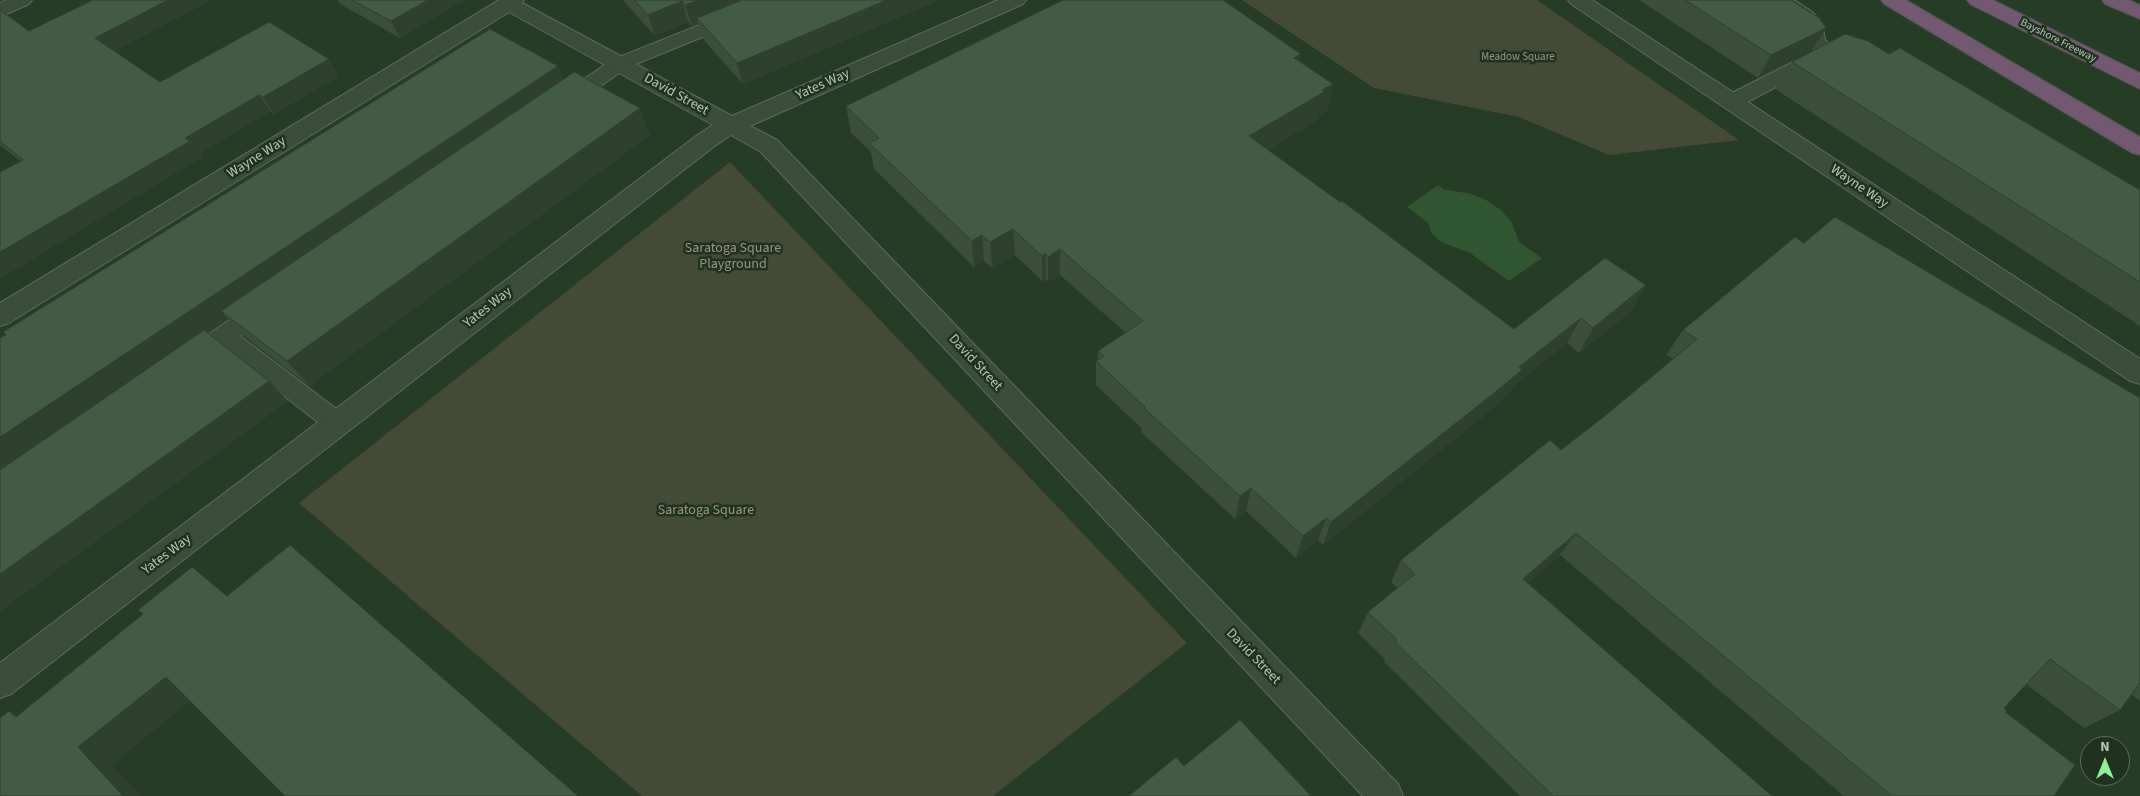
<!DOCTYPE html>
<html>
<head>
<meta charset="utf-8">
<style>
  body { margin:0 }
  #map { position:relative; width:2140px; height:796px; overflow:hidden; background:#273c27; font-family:"Source Sans 3",sans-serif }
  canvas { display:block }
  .north { position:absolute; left:2080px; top:736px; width:50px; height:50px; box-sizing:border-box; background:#1f311f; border:1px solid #5b6d5c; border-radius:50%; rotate:0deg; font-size:14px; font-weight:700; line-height:20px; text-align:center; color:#b6c7b7 }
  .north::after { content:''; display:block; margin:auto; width:18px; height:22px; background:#94ee96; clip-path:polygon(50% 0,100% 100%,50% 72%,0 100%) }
</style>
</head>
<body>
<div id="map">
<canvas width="2140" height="796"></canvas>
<div class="north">N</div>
</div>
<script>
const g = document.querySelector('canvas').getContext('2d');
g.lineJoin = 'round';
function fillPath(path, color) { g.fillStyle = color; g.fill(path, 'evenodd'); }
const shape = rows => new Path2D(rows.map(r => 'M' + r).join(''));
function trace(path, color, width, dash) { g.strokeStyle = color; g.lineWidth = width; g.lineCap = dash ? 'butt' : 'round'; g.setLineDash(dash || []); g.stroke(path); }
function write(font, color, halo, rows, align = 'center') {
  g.font = font + ' "Source Sans 3",sans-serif'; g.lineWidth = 5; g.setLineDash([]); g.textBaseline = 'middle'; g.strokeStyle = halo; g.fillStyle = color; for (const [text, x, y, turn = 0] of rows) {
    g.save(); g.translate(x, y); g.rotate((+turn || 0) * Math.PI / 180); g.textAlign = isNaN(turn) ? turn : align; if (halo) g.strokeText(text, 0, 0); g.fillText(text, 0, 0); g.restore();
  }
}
const green = shape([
  [1242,0,1537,0,1739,140,1609,155,1519,117,1374,88],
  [730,162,1187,643,993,796,642,796,299,503]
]);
const water = shape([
  [1438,185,1443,189,1471,194,1488,201,1502,211,1512,223,1519,242,1542,258,1509,281,1470,253,1441,242,1432,234,1428,223,1407,207]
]);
const lane = shape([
  [762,0,787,0,784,4,626,68,573,106,566,107,559,106,556,101,559,96,612,60,762,0],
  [1772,0,1794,0,1811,11,1822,23,1825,40,1834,48,1857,57,1859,61,1857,65,1850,67,1822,57,1823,59,1821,63,1738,107,1731,108,1724,107,1721,102,1724,97,1807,55,1818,54,1807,42,1804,25,1772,0],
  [262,300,270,303,273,309,270,315,240,336,347,417,350,424,347,431,338,434,329,431,223,348,199,364,191,367,183,364,179,358,183,352,254,303,262,300]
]);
const street = shape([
  [6,0,32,0,29,4,0,17,0,3,6,0],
  [524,0,522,3,732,116,998,0,1026,0,1023,4,750,126,777,140,1398,784,1403,796,1363,796,761,152,731,135,712,148,11,694,0,698,0,663,696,136,713,125,509,12,9,323,0,326,0,303,499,0,524,0],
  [1568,0,1592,0,2140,359,2140,384,2130,381,1571,4,1568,0]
]);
const highway = shape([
  [1881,0,1906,0,2140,137,2140,155,2132,153,1884,4,1881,0],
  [1967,0,1993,0,2140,73,2140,89,1970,4,1967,0],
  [2102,0,2129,0,2140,5,2140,19,2105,4,2102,0]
]);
const wall = shape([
  [211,0,114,51,160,82,339,76,274,114,271,111,200,153,203,157,20,161,0,145,0,10,29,31],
  [338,0,464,0,400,38,340,4],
  [623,0,939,0,743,84,703,39,698,23,692,26,688,22,655,36],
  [1639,0,1795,0,1794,2,1826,28,1812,50,1758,78],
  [1889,54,2140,190,2140,326,1775,89,1792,62],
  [1300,61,1333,84,1327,111,1319,115,1319,119,1267,150,1514,329,1631,311,1579,353,1567,343,1513,386,1509,394,1482,417,1323,545,1318,540,1296,558,1246,511,1235,519,1141,432,1142,429,1096,385,1096,361,1098,360,1098,351,1126,333,1060,275,1048,282,1046,279,1042,281,1015,255,992,268,984,261,974,267,874,169,871,152,851,133,846,106],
  [563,79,650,135,309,386,244,336,228,319,207,333,269,381,288,401,0,611,0,338,6,335],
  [1804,243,2140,398,2140,701,2131,694,2120,710,2084,728,2026,684,2004,708,2054,796,1844,796,1560,555,1528,583,1772,796,1520,796,1384,662,1385,659,1358,633,1368,612,1397,588,1391,582,1401,560,1561,450,1606,415,1673,359,1666,355,1683,330]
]);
const shadedWall = shape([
  [168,0,211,0,108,54,95,38],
  [428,0,464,0,400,38,391,21],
  [699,0,757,0,697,18,698,23,692,26,685,5],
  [887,0,939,0,743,84,737,63],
  [682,1,688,22,655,36,648,15],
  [1826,28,1812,50,1758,78,1771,55],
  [1301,54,1296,81,1294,58],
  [329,59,339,76,274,114,263,97],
  [558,66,567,88,221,311,228,319,0,474,0,437],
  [1333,84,1327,111,1319,115,1319,119,1244,163,1249,136],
  [259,95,271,111,200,153,203,157,0,279,0,252,185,138],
  [640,108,650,135,309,386,287,361],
  [1013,229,1015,255,992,268,990,242],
  [982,235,984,261,974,267,972,241],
  [1060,249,1060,275,1048,282,1048,257],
  [1045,253,1046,279,1042,281,1042,256],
  [1646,285,1631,311,1579,353,1593,328],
  [1581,318,1567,343,1513,386,1509,394,1482,417,1323,545,1331,522,1519,367],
  [269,381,288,401,0,611,0,574],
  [1251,488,1246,511,1235,519,1240,496],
  [1326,518,1318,540,1296,558,1303,536],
  [1576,533,1560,555,1509,600,1523,579],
  [166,677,196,696,112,765,141,796,123,796,78,747],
  [9,711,45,729,16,717]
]);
const building = shape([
  [93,0,168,0,95,38,160,82,269,22,329,59,263,97,259,95,185,138,190,141,0,252,0,172,23,160,0,141,0,10,29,31,93,0],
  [352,0,428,0,391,21,352,0],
  [634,0,699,0,685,5,682,1,648,15,634,0],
  [742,0,887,0,737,63,697,18,742,0],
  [1063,0,1223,0,1301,54,1294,58,1333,84,1322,90,1324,92,1249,136,1340,202,1342,201,1514,329,1605,258,1646,285,1593,328,1581,318,1519,367,1522,370,1494,393,1331,522,1326,518,1303,536,1251,488,1240,496,1144,408,1145,407,1096,361,1104,356,1098,351,1143,321,1060,249,1048,257,1045,253,1042,256,1013,229,990,242,982,235,972,241,869,143,879,138,846,106,1063,0],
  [1685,0,1791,0,1819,18,1826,28,1771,55,1685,0],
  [490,29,558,66,0,437,0,338,6,335,3,332,490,29],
  [1845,34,1868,41,1889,54,1900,48,2140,190,2140,282,1792,62,1845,34],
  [574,72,640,108,287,361,221,311,574,72],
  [1835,217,2140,398,2140,683,2120,710,2050,659,2004,708,2007,711,2005,712,2075,765,2054,796,1892,796,1576,533,1523,579,1772,796,1553,796,1395,642,1397,640,1368,612,1415,574,1401,560,1550,440,1561,450,1606,415,1697,339,1683,330,1795,237,1804,243,1835,217],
  [204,330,269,381,0,574,0,470,204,330],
  [290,545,578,796,285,796,166,677,78,747,123,796,0,796,0,718,9,711,16,717,143,614,138,610,192,567,227,596,290,545],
  [1240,720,1311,796,1129,796,1176,757,1184,766,1240,720]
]);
const farStreetnames = [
  ["Bayshore Freeway",2058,41,27]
];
const farParknames = [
  ["Meadow Square",1518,58]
];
const streetNames = [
  ["Yates Way",823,85,-24],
  ["David Street",676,95,29],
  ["Wayne Way",257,158,-32],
  ["Wayne Way",1859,187,34],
  ["Yates Way",488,308,-38],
  ["David Street",975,363,47],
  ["Yates Way",167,555,-37],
  ["David Street",1253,657,46]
];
const parkNames = [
  ["Saratoga Square",733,249],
  ["Playground",733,265],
  ["Saratoga Square",706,511]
];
fillPath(green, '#444a35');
fillPath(water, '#315531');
trace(lane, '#5b6c5b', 2);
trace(street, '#5b6c5b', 2);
trace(highway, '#455745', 2);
fillPath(lane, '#3a4c3a');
fillPath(street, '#3a4c3a');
fillPath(highway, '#725871');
fillPath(wall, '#3a4e3a');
fillPath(shadedWall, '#2f402f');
fillPath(building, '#435b43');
trace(building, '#2f402f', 1);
write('11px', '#b6c7b7', '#1f311f', farStreetnames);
write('11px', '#a0947e', '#1f311f', farParknames);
write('14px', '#b6c7b7', '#1f311f', streetNames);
write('14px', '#a0947e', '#1f311f', parkNames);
</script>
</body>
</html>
